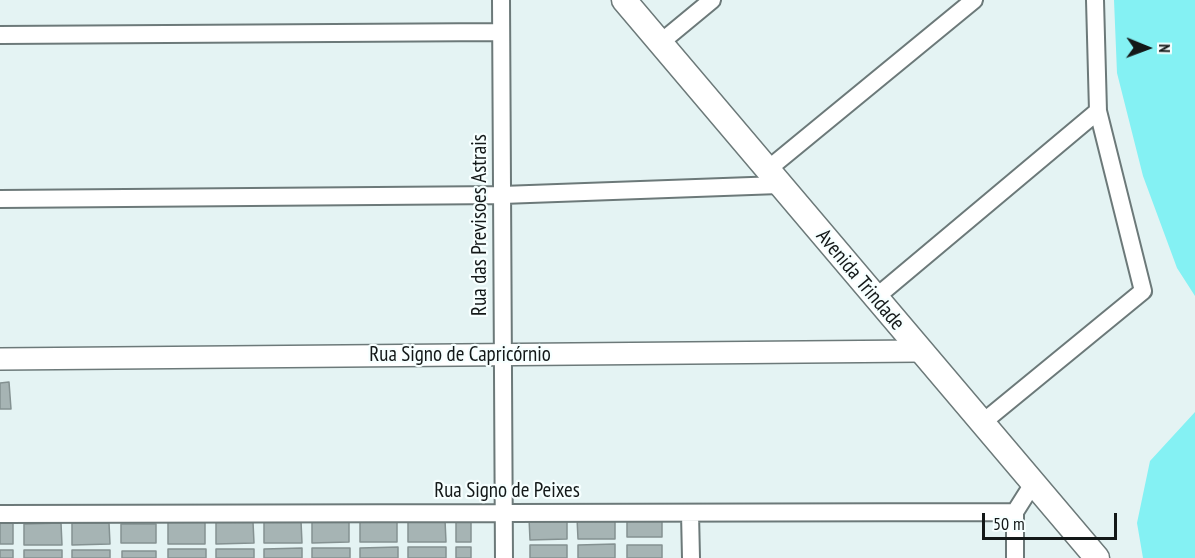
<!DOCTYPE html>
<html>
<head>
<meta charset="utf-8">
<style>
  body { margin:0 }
  #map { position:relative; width:1195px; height:558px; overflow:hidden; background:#e4f3f3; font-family:"PT Sans Narrow",sans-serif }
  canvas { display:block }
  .north { position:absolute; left:1117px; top:18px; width:60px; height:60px; -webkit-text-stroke:4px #f6ffff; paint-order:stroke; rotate:91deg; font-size:16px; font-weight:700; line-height:24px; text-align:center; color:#131818 }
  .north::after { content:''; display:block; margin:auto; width:21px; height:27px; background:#131818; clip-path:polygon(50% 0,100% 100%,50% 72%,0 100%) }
  .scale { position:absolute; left:982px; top:513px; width:135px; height:27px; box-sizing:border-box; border:3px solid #131818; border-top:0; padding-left:8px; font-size:18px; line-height:21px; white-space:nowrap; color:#131818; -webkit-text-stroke:4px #f6ffff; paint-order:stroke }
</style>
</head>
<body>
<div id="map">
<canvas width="1195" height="558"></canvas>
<div class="north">N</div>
<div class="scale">50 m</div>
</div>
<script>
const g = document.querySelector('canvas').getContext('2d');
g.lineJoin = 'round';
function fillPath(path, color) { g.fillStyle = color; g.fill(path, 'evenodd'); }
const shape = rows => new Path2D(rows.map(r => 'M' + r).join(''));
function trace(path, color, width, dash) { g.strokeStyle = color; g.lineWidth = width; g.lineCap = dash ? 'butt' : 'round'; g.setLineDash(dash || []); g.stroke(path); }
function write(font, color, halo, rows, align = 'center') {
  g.font = font + ' "PT Sans Narrow",sans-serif'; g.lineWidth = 4.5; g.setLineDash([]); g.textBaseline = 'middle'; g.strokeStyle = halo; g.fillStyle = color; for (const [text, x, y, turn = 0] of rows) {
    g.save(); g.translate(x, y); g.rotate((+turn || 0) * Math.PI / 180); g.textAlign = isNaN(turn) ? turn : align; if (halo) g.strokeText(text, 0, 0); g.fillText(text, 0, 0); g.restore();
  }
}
const green = shape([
  [1114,0,1195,0,1195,296,1177,268,1143,176,1117,73],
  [1195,412,1195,558,1143,558,1137,523,1150,461]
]);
const building = shape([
  [9,382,11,409,0,409,0,383,9,382],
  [615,517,615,539,578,539,577,518,615,517],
  [529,518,567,518,567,539,530,540,529,518],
  [627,518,662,518,662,537,627,537,627,518],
  [397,520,397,542,360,542,360,521,397,520],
  [408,520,445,520,446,542,408,542,408,520],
  [456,520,471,520,471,542,456,542,456,520],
  [301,521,302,543,264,543,264,522,301,521],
  [312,521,349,521,349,542,312,543,312,521],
  [168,522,205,522,205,544,168,544,168,522],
  [216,522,253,522,254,543,216,544,216,522],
  [0,523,13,523,13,544,0,544,0,523],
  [61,523,62,545,24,545,24,524,61,523],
  [72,523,109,523,110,544,72,545,72,523],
  [121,524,156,524,156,543,121,543,121,524],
  [615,544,615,558,578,558,578,545,615,544],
  [530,545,567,545,567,558,530,558,530,545],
  [627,545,662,545,662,558,627,558,627,545],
  [398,547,398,558,360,558,360,548,398,547],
  [408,547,446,547,446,558,408,558,408,547],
  [456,547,471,547,471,558,456,558,456,547],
  [302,548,302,558,264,558,264,549,302,548],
  [312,548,350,548,350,558,312,558,312,548],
  [168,549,206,549,206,558,168,558,168,549],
  [216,549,254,549,254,558,216,558,216,549],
  [0,550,13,550,13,558,0,558,0,550],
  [24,550,62,550,62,558,24,558,24,550],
  [72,550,110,550,110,558,72,558,72,550],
  [122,551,156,551,156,558,122,558,122,551]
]);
const minor = shape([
  [501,0,504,558],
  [0,35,501,32],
  [660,43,712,0],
  [767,170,974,0],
  [0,199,502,195,779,185],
  [875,298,1098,111],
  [982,423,1143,291,1098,111,1095,0],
  [690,513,691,558],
  [0,514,1015,512],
  [1015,558,1015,512,1034,482]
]);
const tertiary = shape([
  [0,359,919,351]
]);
const secondary = shape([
  [624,0,1097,558]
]);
const streetNames = [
  ["Rua das Previsoes Astrais",480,225,-90],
  ["Avenida Trindade",860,280,50],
  ["Rua Signo de Capricórnio",460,355],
  ["Rua Signo de Peixes",507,491]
];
fillPath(green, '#84f1f3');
fillPath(building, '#a6b4b4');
trace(building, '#849191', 1.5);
trace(minor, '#6c7979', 20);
trace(tertiary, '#6c7979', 24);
trace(secondary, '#6c7979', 27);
trace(minor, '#fff', 16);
trace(tertiary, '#fff', 21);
trace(secondary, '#fff', 24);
write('21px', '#131818', '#f6ffff', streetNames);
</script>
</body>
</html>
